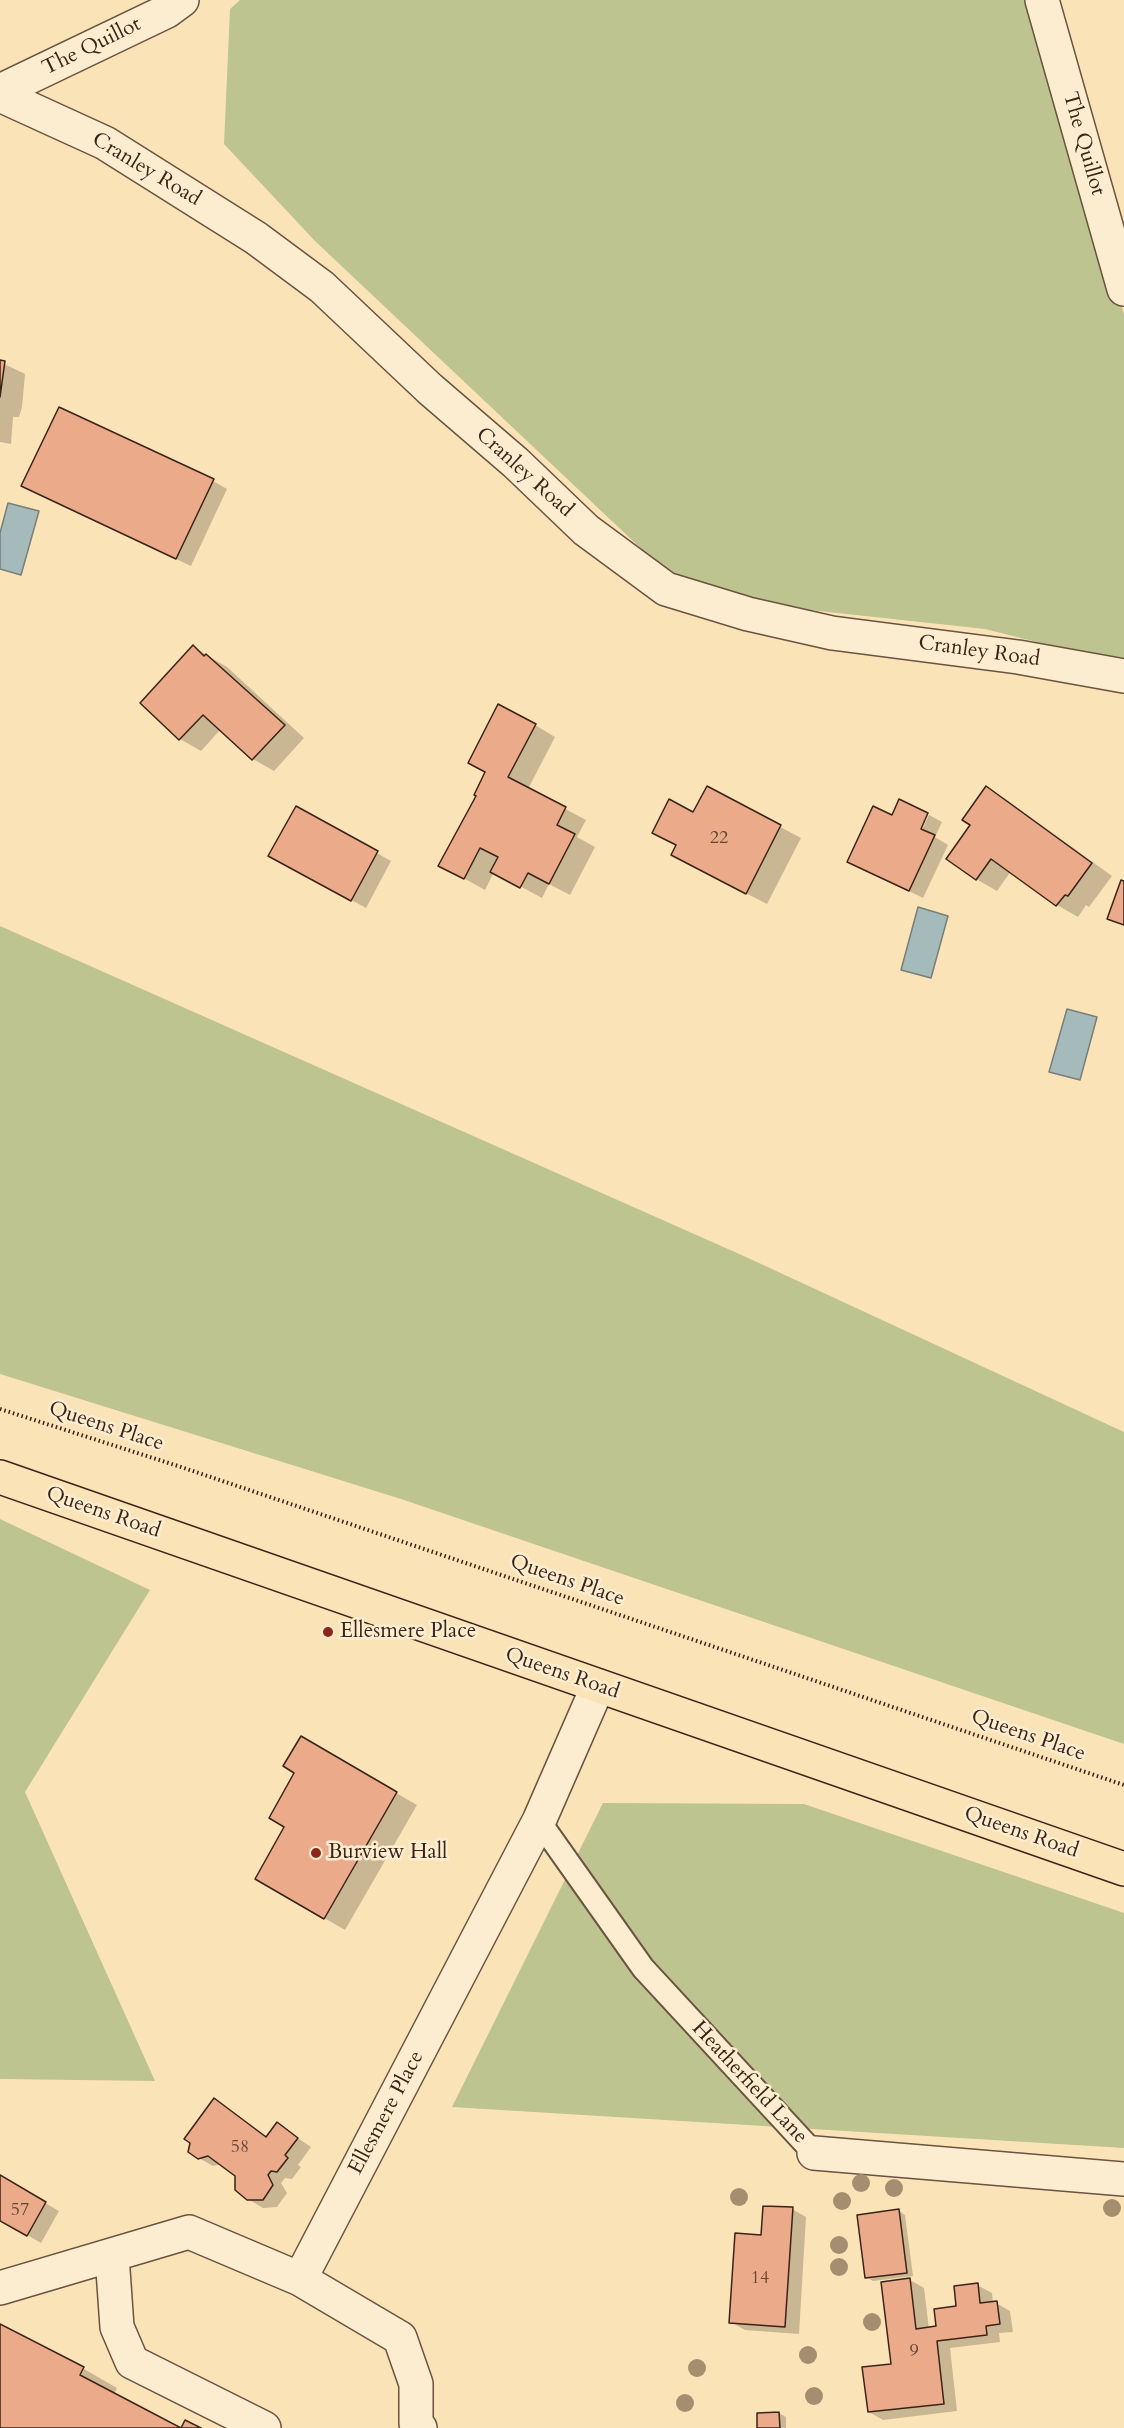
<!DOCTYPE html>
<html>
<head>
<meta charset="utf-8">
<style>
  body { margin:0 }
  canvas { display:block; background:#fbe3b8 }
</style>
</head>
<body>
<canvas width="1124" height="2428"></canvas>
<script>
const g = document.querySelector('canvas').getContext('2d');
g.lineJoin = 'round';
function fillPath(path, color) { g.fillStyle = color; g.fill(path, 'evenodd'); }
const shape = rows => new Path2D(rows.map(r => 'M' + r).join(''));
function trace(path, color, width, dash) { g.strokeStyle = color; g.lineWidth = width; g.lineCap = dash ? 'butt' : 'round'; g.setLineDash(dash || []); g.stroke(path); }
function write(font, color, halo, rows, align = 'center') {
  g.font = font + ' Cardo,serif'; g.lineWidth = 5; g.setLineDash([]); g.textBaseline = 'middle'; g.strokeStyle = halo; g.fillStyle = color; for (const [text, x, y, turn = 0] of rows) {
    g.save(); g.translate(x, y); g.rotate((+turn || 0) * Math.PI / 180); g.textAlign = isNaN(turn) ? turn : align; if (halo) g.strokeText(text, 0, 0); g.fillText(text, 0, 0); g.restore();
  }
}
const green = shape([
  [240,0,1030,0,1124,314,1124,664,985,629,773,606,668,574,315,241,224,144,230,9],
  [0,926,746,1257,1124,1432,1124,1744,401,1499,0,1374],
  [0,1519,150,1590,25,1792,155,2081,0,2079],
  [603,1803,804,1804,1124,1913,1124,2148,452,2107]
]);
const water = shape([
  [8,503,39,511,21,575,0,569,0,533,8,503],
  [918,907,948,916,931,978,901,970,918,907],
  [1067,1009,1097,1017,1080,1080,1049,1072,1067,1009]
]);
const shadow = shape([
  [0,362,25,374,22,407,19,417,13,417,11,444,0,442],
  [213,481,227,489,191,566,37,494],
  [193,647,227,667,304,738,274,771,253,759,221,729,201,751,180,739,142,703],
  [535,725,555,737,528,789,586,820,577,837,595,847,570,895,549,884,542,898,494,872,485,890,440,865],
  [707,788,801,838,767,904,693,866,677,846,654,832,694,814],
  [987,788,1007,800,1112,876,1089,907,1086,905,1078,917,1057,905,1011,871,997,891,976,879,972,825],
  [296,808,391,861,366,908,284,863],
  [929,815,942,822,935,837,948,845,923,898,849,862,917,835,919,836],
  [301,1738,417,1805,345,1930,257,1879,286,1826],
  [214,2100,268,2137,277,2124,311,2147,298,2165,301,2167,292,2179,285,2178,281,2183,287,2193,277,2207,263,2208,248,2199,236,2175,221,2164,213,2166,199,2158],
  [0,2177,59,2211,41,2243,0,2219],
  [792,2209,806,2217,799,2334,745,2330,731,2322,763,2236],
  [899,2211,905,2215,913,2276,873,2281,866,2277],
  [910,2280,924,2288,929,2329,938,2327,977,2285,992,2293,993,2303,996,2303,1010,2311,1013,2332,999,2333,1000,2342,950,2348,957,2411,883,2420,869,2412,893,2365],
  [0,2325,78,2382,84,2369,117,2388,114,2394,178,2428,0,2428],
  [779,2413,786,2417,786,2428,759,2428]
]);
const building = shape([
  [0,360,5,361,0,397,0,360],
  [59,407,214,479,176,559,21,486,59,407],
  [193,645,204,656,206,654,285,725,252,760,203,715,179,740,140,703,193,645],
  [498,704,536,724,508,777,566,807,557,825,575,834,549,884,528,873,520,888,490,872,498,857,480,848,464,879,438,866,476,796,474,795,485,772,468,763,498,704],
  [707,786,781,825,746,894,671,855,676,845,652,833,669,799,693,812,707,786],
  [986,786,1092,863,1068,896,1065,895,1056,906,991,859,976,880,946,859,970,825,962,820,986,786],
  [899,799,928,813,921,829,935,835,909,891,847,862,873,806,892,815,899,799],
  [296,806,378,851,351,901,268,856,296,806],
  [1121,880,1124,881,1124,925,1107,919,1121,880],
  [301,1736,397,1792,324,1919,255,1879,284,1827,269,1818,294,1773,283,1766,301,1736],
  [214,2098,266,2137,277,2122,298,2138,285,2155,288,2158,277,2172,271,2171,268,2175,273,2185,263,2200,247,2200,235,2190,235,2176,208,2156,198,2159,188,2152,190,2143,184,2139,214,2098],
  [0,2175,46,2202,27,2236,0,2221,0,2175],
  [763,2206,793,2207,785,2327,729,2323,735,2233,761,2235,763,2206],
  [899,2209,907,2273,865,2278,857,2215,899,2209],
  [910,2278,916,2329,936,2326,934,2309,956,2306,954,2286,978,2283,980,2303,997,2301,1000,2324,986,2326,987,2335,937,2341,944,2404,868,2412,862,2367,891,2364,881,2282,910,2278],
  [0,2324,84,2367,80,2375,181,2428,185,2420,201,2428,0,2428,0,2324],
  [779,2412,780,2428,757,2428,757,2413,779,2412]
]);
const path = shape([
  [0,1409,178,1466,1124,1785]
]);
const lane = shape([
  [539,1821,643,1968,814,2153]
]);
const street = shape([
  [1042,0,1124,289],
  [0,91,167,11,182,0],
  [0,95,105,143,256,238,322,287,430,389,516,463,586,530,666,589,748,614,832,633,1018,657,1124,676],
  [814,2153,1124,2179],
  [112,2256,117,2327,132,2362,264,2428],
  [300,2279,539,1821,598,1686],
  [0,2288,189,2232,300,2279,400,2338,416,2384,416,2423,420,2428]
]);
const primary = shape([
  [0,1477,1124,1869]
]);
const trees = [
  [861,2183],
  [894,2188],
  [739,2197],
  [842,2201],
  [1112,2208],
  [839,2245],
  [839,2267],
  [872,2322],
  [808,2355],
  [697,2368],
  [814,2396],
  [685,2403]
];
const markers = [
  [328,1632,6,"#8f2418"],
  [316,1853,6,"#8f2418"]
];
const numberNames = [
  ["22",719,839],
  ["58",240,2148],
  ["57",20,2211],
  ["14",760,2279],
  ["9",914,2352]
];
const streetNames = [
  ["The Quillot",92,47,-26],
  ["The Quillot",1083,144,74],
  ["Cranley Road",146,170,31],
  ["Cranley Road",524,473,42],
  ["Cranley Road",979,652,8],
  ["Queens Place",106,1427,18],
  ["Queens Road",103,1513,19],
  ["Queens Place",567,1581,19],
  ["Queens Road",562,1674,19],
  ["Queens Place",1028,1736,19],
  ["Queens Road",1021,1833,19],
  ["Heatherfield Lane",749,2083,47],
  ["Ellesmere Place",387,2113,-62]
];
const poiNames = [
  ["Ellesmere Place",340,1632],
  ["Burview Hall",328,1853]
];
fillPath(green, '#bec48f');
fillPath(water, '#a5bbbb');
trace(water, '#7a7e79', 1.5);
fillPath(shadow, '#0003');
fillPath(building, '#ebaa8a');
trace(building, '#3a2317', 1.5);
trace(lane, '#6a533f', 26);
trace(street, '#6a533f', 36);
trace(primary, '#3a2317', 36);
trace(path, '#3a2317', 4, [1.5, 3]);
trace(lane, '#fcedd1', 22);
trace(street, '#fcedd1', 33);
trace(primary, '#fbe3b8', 33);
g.fillStyle = '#a38f70';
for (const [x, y] of trees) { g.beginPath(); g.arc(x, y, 9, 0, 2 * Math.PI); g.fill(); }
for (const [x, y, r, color] of markers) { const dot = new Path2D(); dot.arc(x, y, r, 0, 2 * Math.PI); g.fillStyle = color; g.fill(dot); trace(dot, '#fcedd1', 2); }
write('18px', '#664534', null, numberNames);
write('21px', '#3a2317', '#fcedd1', streetNames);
write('21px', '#3a2317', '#fcedd1', poiNames, 'left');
</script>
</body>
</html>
